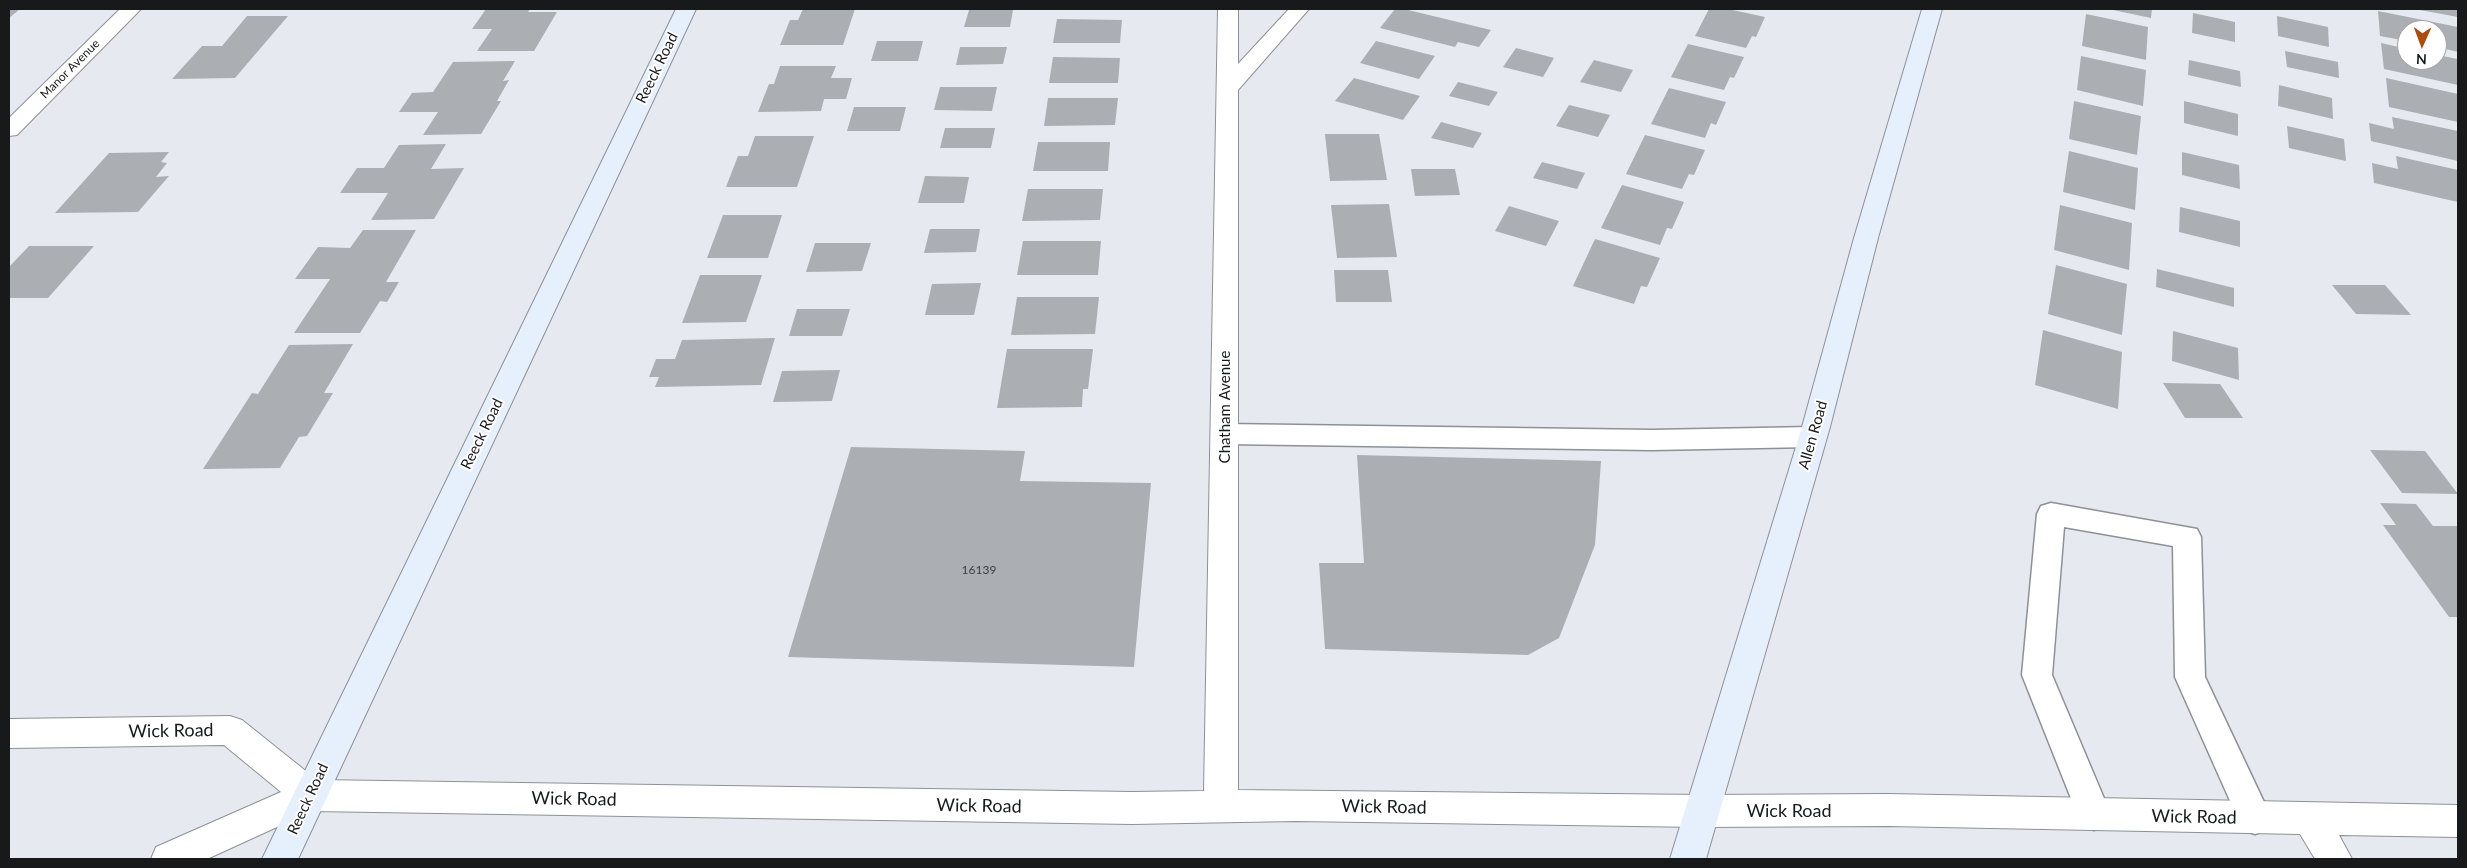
<!DOCTYPE html>
<html>
<head>
<meta charset="utf-8">
<style>
  body { margin:0 }
  #map { position:relative; width:2467px; height:868px; overflow:hidden; background:#e6eaf0; font-family:Lato,sans-serif }
  canvas { display:block }
  .frame { position:absolute; inset:0; border:10px solid #17191b; pointer-events:none }
  .north { position:absolute; left:2397px; top:20px; width:50px; height:50px; box-sizing:border-box; background:#fff; border:1px solid #a2a3a4; border-radius:50%; rotate:182deg; font-size:14px; font-weight:700; line-height:20px; text-align:center; color:#17191b }
  .north::after { content:''; display:block; margin:auto; width:18px; height:22px; background:#ad4b0c; clip-path:polygon(50% 0,100% 100%,50% 72%,0 100%) }
</style>
</head>
<body>
<div id="map">
<canvas width="2467" height="868"></canvas>
<div class="frame"></div>
<div class="north">N</div>
</div>
<script>
const g = document.querySelector('canvas').getContext('2d');
g.lineJoin = 'round';
function fillPath(path, color) { g.fillStyle = color; g.fill(path, 'evenodd'); }
const shape = rows => new Path2D(rows.map(r => 'M' + r).join(''));
function trace(path, color, width, dash) { g.strokeStyle = color; g.lineWidth = width; g.lineCap = dash ? 'butt' : 'round'; g.setLineDash(dash || []); g.stroke(path); }
function write(font, color, halo, rows, align = 'center') {
  g.font = font + ' Lato,sans-serif'; g.lineWidth = 4; g.setLineDash([]); g.textBaseline = 'middle'; g.strokeStyle = halo; g.fillStyle = color; for (const [text, x, y, turn = 0] of rows) {
    g.save(); g.translate(x, y); g.rotate((+turn || 0) * Math.PI / 180); g.textAlign = isNaN(turn) ? turn : align; if (halo) g.strokeText(text, 0, 0); g.fillText(text, 0, 0); g.restore();
  }
}
const building = shape([
  [9,9,20,9,9,18],
  [486,9,530,9,528,12,557,12,534,51,477,51,492,29,472,29],
  [803,9,855,9,843,45,780,45,790,20,798,20],
  [1395,9,1404,9,1491,30,1479,47,1458,42,1455,47,1380,28],
  [1709,9,1728,9,1765,17,1756,37,1752,36,1746,48,1695,36],
  [2113,9,2152,9,2151,18,2113,10],
  [2421,9,2458,9,2458,17,2420,10],
  [969,10,1013,10,1010,27,964,27],
  [2378,11,2458,27,2458,52,2437,47,2437,30,2407,30,2407,41,2380,36],
  [2193,13,2235,22,2235,42,2192,33],
  [2086,14,2148,27,2146,60,2082,46],
  [247,16,288,16,235,78,172,79,202,46,222,46],
  [2277,16,2328,27,2329,47,2278,36],
  [1057,19,1122,20,1120,43,1053,43],
  [877,41,923,41,918,61,871,61],
  [1376,41,1435,56,1419,79,1360,63],
  [2381,43,2407,49,2407,60,2437,60,2437,55,2458,59,2458,85,2384,69],
  [1688,44,1744,57,1734,78,1730,77,1724,90,1671,77],
  [960,47,1007,47,1003,64,956,65],
  [1516,48,1554,58,1543,77,1503,67],
  [2285,51,2338,62,2339,78,2287,67],
  [2081,56,2146,70,2143,106,2077,90],
  [1053,57,1120,58,1118,83,1049,83],
  [1594,60,1633,70,1621,92,1580,82],
  [2189,60,2240,71,2241,87,2188,75],
  [515,61,503,81,509,80,497,101,501,101,481,134,423,135,438,112,399,112,412,93,433,92,453,62],
  [780,66,836,66,831,78,852,78,846,99,824,99,821,111,758,112,769,84,774,84],
  [1354,78,1420,96,1403,120,1335,101],
  [2386,78,2458,94,2458,122,2389,107],
  [1458,82,1498,92,1489,106,1449,96],
  [2279,85,2332,98,2333,119,2278,106],
  [940,87,997,87,992,111,934,110],
  [1669,88,1726,102,1716,125,1711,123,1705,138,1651,124],
  [1048,98,1118,98,1115,125,1044,126],
  [2074,101,2141,116,2137,155,2069,139],
  [2184,101,2238,114,2238,136,2184,123],
  [1569,105,1610,115,1598,137,1556,126],
  [854,107,906,107,900,131,847,131],
  [2392,117,2458,131,2458,161,2371,141,2369,123,2394,129],
  [1441,122,1482,133,1473,148,1431,138],
  [2287,126,2344,139,2346,161,2289,148],
  [945,128,995,128,991,148,940,148],
  [1325,134,1379,134,1387,180,1330,181],
  [1645,135,1705,150,1694,175,1689,174,1682,189,1626,174],
  [755,136,814,136,797,187,726,187,738,156,748,156],
  [1038,142,1110,142,1108,171,1033,171],
  [446,144,431,169,464,168,434,219,371,220,388,193,340,193,357,168,384,168,399,145],
  [2069,151,2138,168,2135,210,2063,192],
  [169,152,161,162,167,163,156,177,169,176,138,212,55,213,109,153],
  [2182,152,2239,165,2240,189,2182,175],
  [2396,156,2458,170,2458,202,2374,183,2372,163,2398,169],
  [1542,162,1585,173,1577,189,1533,178],
  [1411,169,1455,169,1460,195,1415,196],
  [925,176,969,177,964,203,918,203],
  [1622,185,1684,202,1672,229,1667,228,1660,245,1601,228],
  [1028,189,1103,189,1100,220,1022,221],
  [1389,204,1397,257,1337,258,1331,205],
  [2060,205,2132,223,2129,270,2054,250],
  [1509,206,1559,221,1546,246,1495,231],
  [2180,207,2240,221,2240,247,2179,232],
  [723,215,782,215,768,258,707,258],
  [930,229,980,229,976,252,924,253],
  [363,230,416,230,386,282,399,282,387,302,380,301,360,333,294,333,330,279,295,279,318,247,350,248],
  [1595,239,1660,258,1647,287,1641,286,1634,304,1573,286],
  [1023,241,1101,241,1098,275,1017,275],
  [815,243,871,243,862,271,806,272],
  [29,246,94,246,48,298,9,298,9,267],
  [2056,265,2127,284,2122,335,2048,314],
  [2157,269,2234,288,2234,307,2156,287],
  [1334,270,1388,270,1392,302,1336,302],
  [700,275,762,275,746,322,682,323],
  [981,283,974,315,925,315,932,284],
  [2332,285,2385,285,2411,315,2356,314],
  [1017,297,1099,297,1095,334,1011,335],
  [797,309,850,309,842,336,789,336],
  [2043,330,2122,352,2118,409,2035,385],
  [2173,331,2238,348,2239,380,2172,361],
  [775,338,761,385,655,387,659,377,649,377,656,359,675,359,682,340],
  [353,344,324,393,333,393,307,436,299,437,280,468,203,469,252,393,258,394,289,345],
  [1007,349,1093,349,1088,389,1083,389,1082,407,997,408],
  [840,370,832,401,773,402,782,371],
  [2163,383,2220,384,2243,418,2185,418],
  [851,447,1025,451,1020,481,1151,483,1134,667,788,657],
  [2370,450,2425,451,2458,494,2402,493],
  [1357,455,1601,461,1595,545,1559,638,1528,655,1325,649,1319,563,1364,563],
  [2380,503,2416,504,2433,526,2458,526,2458,617,2449,617,2383,525,2396,525]
]);
const lane = shape([
  [1225,424,1652,430,1812,427,1821,430,1825,437,1821,444,1812,447,1652,450,1225,444,1216,441,1212,434,1216,427,1225,424],
  [2051,503,2197,529,2201,537,2205,677,2272,819,2267,830,2255,834,2243,830,2175,677,2173,546,2064,527,2052,675,2111,815,2106,826,2094,830,2082,826,2022,675,2037,514,2041,506,2051,503]
]);
const street = shape([
  [120,9,141,9,17,135,9,136,9,118,120,9],
  [1218,9,1238,9,1238,64,1289,9,1309,9,1238,90,1238,790,1701,795,1888,794,2458,805,2458,837,2339,835,2352,859,2315,859,2300,834,1888,826,1701,827,1296,821,1132,824,312,811,207,859,151,859,156,847,281,792,224,745,9,748,9,719,230,716,242,720,317,780,1132,792,1204,791,1218,9]
]);
const secondary = shape([
  [676,9,696,9,298,859,262,859,676,9],
  [1922,9,1942,9,1878,238,1830,427,1706,859,1670,859,1802,427,1854,238,1922,9]
]);
const farStreetnames = [
  ["Manor Avenue",70,69,-45]
];
const numberNames = [
  ["16139",979,570]
];
const streetNames = [
  ["Reeck Road",657,68,-64],
  ["Chatham Avenue",1225,407,-90],
  ["Reeck Road",482,434,-64],
  ["Allen Road",1813,435,-74],
  ["Reeck Road",308,799,-65]
];
const nearStreetnames = [
  ["Wick Road",171,731,-1],
  ["Wick Road",574,799,1],
  ["Wick Road",979,806,1],
  ["Wick Road",1384,807,1],
  ["Wick Road",1789,811],
  ["Wick Road",2194,817,1]
];
fillPath(building, '#abafb4');
trace(lane, '#8d9197', 3);
trace(street, '#8d9197', 2);
trace(secondary, '#8d9197', 2);
fillPath(lane, '#fff');
fillPath(street, '#fff');
fillPath(secondary, '#e6effc');
write('12px', '#17191b', '#fff', farStreetnames);
write('12px', '#3c3e41', null, numberNames);
write('15px', '#17191b', '#fff', streetNames);
write('18px', '#17191b', '#fff', nearStreetnames);
</script>
</body>
</html>
